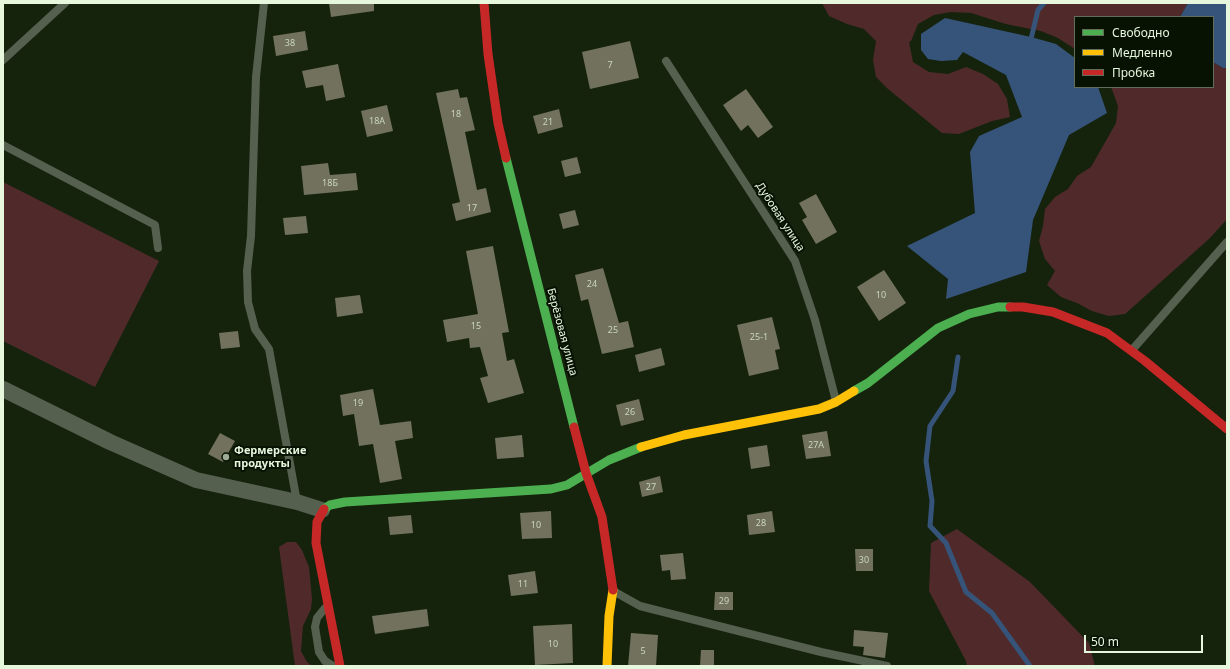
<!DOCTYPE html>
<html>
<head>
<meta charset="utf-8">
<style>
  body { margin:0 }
  #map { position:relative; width:1230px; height:669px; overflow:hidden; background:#15230d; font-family:"Noto Sans",sans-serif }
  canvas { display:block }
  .frame { position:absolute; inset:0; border:4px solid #e6f7de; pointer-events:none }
  .legend { position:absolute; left:1074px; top:16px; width:140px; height:72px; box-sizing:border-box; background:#071203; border:1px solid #606e5b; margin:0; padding:5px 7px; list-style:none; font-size:12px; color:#e6f7de }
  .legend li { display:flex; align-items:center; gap:8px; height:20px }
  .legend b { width:20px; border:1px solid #606e5b }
  .scale { position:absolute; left:1084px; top:635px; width:119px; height:18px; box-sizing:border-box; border:2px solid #e6f7de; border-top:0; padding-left:5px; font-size:12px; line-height:14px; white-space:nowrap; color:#e6f7de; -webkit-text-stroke:3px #071203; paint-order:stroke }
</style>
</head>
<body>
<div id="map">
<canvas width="1230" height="669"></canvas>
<div class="frame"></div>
<ul class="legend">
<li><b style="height:5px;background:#4caf50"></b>Свободно</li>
<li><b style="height:5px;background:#ffc107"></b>Медленно</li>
<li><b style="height:5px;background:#c62828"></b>Пробка</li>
</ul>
<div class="scale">50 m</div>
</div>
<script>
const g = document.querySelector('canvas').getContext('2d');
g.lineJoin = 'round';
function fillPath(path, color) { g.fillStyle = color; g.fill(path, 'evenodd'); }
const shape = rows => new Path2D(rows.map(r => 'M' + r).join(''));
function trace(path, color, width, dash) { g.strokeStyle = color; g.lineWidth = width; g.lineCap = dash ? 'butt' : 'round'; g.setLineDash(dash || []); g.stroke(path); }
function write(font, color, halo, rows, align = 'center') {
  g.font = font + ' "Noto Sans",sans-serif'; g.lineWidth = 4; g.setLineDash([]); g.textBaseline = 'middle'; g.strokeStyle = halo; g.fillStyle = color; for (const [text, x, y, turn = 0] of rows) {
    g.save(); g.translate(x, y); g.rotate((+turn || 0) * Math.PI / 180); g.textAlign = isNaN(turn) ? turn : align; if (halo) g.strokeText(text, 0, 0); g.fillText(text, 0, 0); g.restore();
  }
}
const green = shape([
  [822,3,1188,3,1180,17,1075,17,1075,49,1058,38,1041,31,1006,24,971,13,951,12,934,15,918,24,911,41,909,42,913,62,929,72,948,74,966,67,983,74,998,84,1007,99,1010,117,992,121,959,134,942,133,888,89,876,77,873,60,876,41,864,29,847,24,829,16],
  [1213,62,1223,68,1227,68,1227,219,1210,238,1125,314,1109,316,1092,311,1077,303,1061,297,1047,285,1055,271,1045,259,1039,241,1043,226,1045,209,1055,197,1068,189,1077,176,1091,167,1116,123,1118,106,1111,87,1213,87],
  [3,182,159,261,95,387,3,341],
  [957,529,1030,582,1089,643,1095,666,967,666,966,661,929,591,931,543],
  [287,542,296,542,302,550,309,567,312,599,311,609,303,626,301,651,307,662,312,666,295,666,279,547]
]);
const water = shape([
  [1188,3,1227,3,1227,68,1223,68,1213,62,1213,17,1180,17],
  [945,18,1031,37,1056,44,1075,58,1075,87,1098,87,1107,113,1069,135,1033,220,1026,272,946,299,948,279,907,246,975,213,970,152,979,136,1022,117,1006,75,963,52,957,60,941,61,928,59,921,50,921,34]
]);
const stream = shape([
  [1030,43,1038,10,1044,3],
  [958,357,953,391,930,426,926,461,932,501,930,526,946,543,966,592,992,613,1030,666]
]);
const building = shape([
  [329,3,374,3,374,11,331,17],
  [305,31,308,50,276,56,273,36],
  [630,41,639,78,590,89,582,52],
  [338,64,345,97,326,101,323,85,306,88,302,71],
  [458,89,460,98,467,97,475,130,465,132,477,190,486,188,491,212,456,221,452,204,460,202,436,93],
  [746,89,773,127,758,138,748,125,741,131,723,105],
  [387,105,393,131,367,137,361,111],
  [559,109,563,127,538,134,533,116],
  [577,157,581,173,565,177,561,161],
  [328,163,330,175,356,173,358,190,304,195,301,166],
  [816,194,837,232,816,244,802,220,807,217,799,203],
  [575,210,579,225,563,229,559,214],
  [306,216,308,233,285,235,283,218],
  [493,246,509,332,502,333,507,361,514,359,524,393,488,403,480,378,488,376,480,347,470,348,469,338,447,342,443,320,478,314,466,251],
  [603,268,619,323,628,321,634,347,602,354,588,299,581,301,575,275],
  [884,270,906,303,879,321,857,287],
  [360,295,363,313,337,317,335,298],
  [772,317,780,349,775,350,779,369,749,376,737,325],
  [238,331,240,347,221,349,219,333],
  [661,348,665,365,639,372,635,355],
  [373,389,380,425,411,421,413,438,395,441,402,479,380,483,373,444,359,446,354,414,343,416,340,395],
  [639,399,644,420,621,426,616,405],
  [827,431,831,456,806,459,802,435],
  [220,433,235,441,223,462,208,454],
  [522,435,524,457,497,459,495,438],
  [767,445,770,466,751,469,748,448],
  [660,476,663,492,642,497,639,482],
  [551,511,552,538,522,539,520,513],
  [772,511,775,532,749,535,747,515],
  [411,515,413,533,390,535,388,517],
  [855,549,873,549,873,571,856,571],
  [683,553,686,579,671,580,670,570,662,571,660,555],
  [535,571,538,593,511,596,508,575],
  [715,592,733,592,733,610,714,610],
  [427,609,429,626,375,634,372,616],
  [572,624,573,663,535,665,533,626],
  [854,630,888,633,885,658,863,655,864,647,853,646],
  [631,633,658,635,656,666,628,666],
  [701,650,714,650,714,666,700,666]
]);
const lane = shape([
  [264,3,256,77,251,236,247,271,248,302,255,329,269,349,297,502],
  [3,60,65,3],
  [666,61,795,261,815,320,836,401],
  [3,145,155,225,158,248],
  [1132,350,1227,242],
  [615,592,640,606,821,652,887,666],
  [325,608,317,618,315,627,319,652,325,661,333,666]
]);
const street = shape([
  [3,389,110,442,196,480,297,502,322,510]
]);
const fast = shape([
  [506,158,574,427],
  [854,391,868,383,938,328,969,314,998,307,1010,307],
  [324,509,330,505,345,502,551,489,567,485,609,460,641,447]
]);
const slow = shape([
  [641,447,684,435,819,409,836,402,854,391],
  [607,666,609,616,613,590]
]);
const jam = shape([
  [484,3,488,54,498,123,506,158],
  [1010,307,1023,307,1053,312,1107,333,1145,361,1227,429],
  [574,427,586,473,602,517,613,590],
  [324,509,317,522,316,543,340,666]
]);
const markers = [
  [226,457,4,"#9dad95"]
];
const numberNames = [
  ["38",290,43],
  ["7",610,65],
  ["18",456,114],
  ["18А",377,121],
  ["21",548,122],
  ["18Б",330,183],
  ["17",472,208],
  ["24",592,284],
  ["10",881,295],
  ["15",476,326],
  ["25",613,330],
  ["25-1",759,337],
  ["19",358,403],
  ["26",630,412],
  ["27А",816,445],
  ["27",651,487],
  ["28",761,523],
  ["10",536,525],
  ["30",864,560],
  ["11",523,584],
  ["29",724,601],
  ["10",553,644],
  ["5",643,651]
];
const streetNames = [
  ["Дубовая улица",780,217,57],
  ["Берёзовая улица",562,332,75]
];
const poiNames = [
  ["Фермерские",234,451],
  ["продукты",234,464]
];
fillPath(green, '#502a2a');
fillPath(water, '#365479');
trace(stream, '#365479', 5);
fillPath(building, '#71715e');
trace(lane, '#55604f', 8);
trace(street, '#55604f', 16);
trace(fast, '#4caf50', 9);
trace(slow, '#ffc107', 9);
trace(jam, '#c62828', 9);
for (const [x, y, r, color] of markers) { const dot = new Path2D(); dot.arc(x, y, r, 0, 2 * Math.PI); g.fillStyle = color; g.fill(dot); trace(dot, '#071203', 1.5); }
write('9px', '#c9d6be', null, numberNames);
write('11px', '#e6f7de', '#071203', streetNames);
write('bold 11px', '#e6f7de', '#071203', poiNames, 'left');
</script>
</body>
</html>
